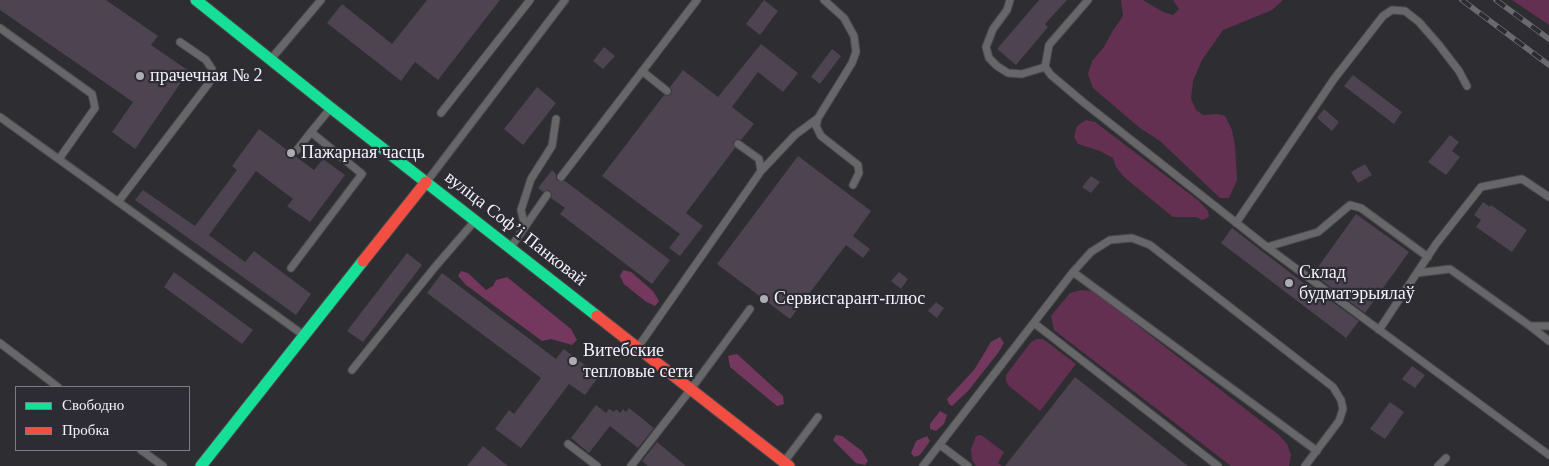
<!DOCTYPE html>
<html>
<head>
<meta charset="utf-8">
<style>
  body { margin:0 }
  #map { position:relative; width:1549px; height:466px; overflow:hidden; background:#2e2d32; font-family:Georgia,serif }
  canvas { display:block }
  .legend { position:absolute; left:15px; top:386px; width:175px; height:65px; box-sizing:border-box; background:#2d2b34; border:1px solid #7c7a82; margin:0; padding:6px 9px; list-style:none; font-size:15px; color:#f3f1f8 }
  .legend li { display:flex; align-items:center; gap:10px; height:25px }
  .legend b { width:25px; border:1px solid #7c7a82 }
</style>
</head>
<body>
<div id="map">
<canvas width="1549" height="466"></canvas>
<ul class="legend">
<li><b style="height:6px;background:#16e098"></b>Свободно</li>
<li><b style="height:6px;background:#f24e42"></b>Пробка</li>
</ul>
</div>
<script>
const g = document.querySelector('canvas').getContext('2d');
g.lineJoin = 'round';
function fillPath(path, color) { g.fillStyle = color; g.fill(path, 'evenodd'); }
const shape = rows => new Path2D(rows.map(r => 'M' + r).join(''));
function trace(path, color, width, dash) { g.strokeStyle = color; g.lineWidth = width; g.lineCap = dash ? 'butt' : 'round'; g.setLineDash(dash || []); g.stroke(path); }
function write(font, color, halo, rows, align = 'center') {
  g.font = font + ' Georgia,serif'; g.lineWidth = 4.5; g.setLineDash([]); g.textBaseline = 'middle'; g.strokeStyle = halo; g.fillStyle = color; for (const [text, x, y, turn = 0] of rows) {
    g.save(); g.translate(x, y); g.rotate((+turn || 0) * Math.PI / 180); g.textAlign = isNaN(turn) ? turn : align; if (halo) g.strokeText(text, 0, 0); g.fillText(text, 0, 0); g.restore();
  }
}
const green = shape([
  [1121,0,1143,0,1163,12,1173,15,1179,9,1173,0,1283,0,1272,10,1223,30,1202,60,1193,81,1191,99,1196,110,1203,115,1218,114,1225,116,1232,130,1235,146,1237,180,1229,198,1220,198,1160,141,1140,128,1093,88,1088,74,1092,61,1104,47,1112,32,1123,16],
  [1512,0,1549,0,1549,25,1543,21],
  [1086,120,1095,122,1199,201,1208,211,1209,217,1202,220,1196,217,1173,217,1124,177,1116,167,1113,158,1100,151,1078,144,1074,137,1077,126],
  [1081,290,1093,291,1279,435,1287,444,1291,455,1289,466,1231,466,1054,330,1051,316,1070,293],
  [1037,339,1043,339,1076,364,1040,411,1009,386,1006,381,1006,375,1031,342],
  [981,435,1004,452,998,463,1002,466,976,466,972,460,971,449,976,436]
]);
const forest = shape([
  [623,270,631,272,653,291,659,301,655,306,645,301,624,284,620,276],
  [461,271,468,273,486,290,493,286,496,280,507,277,571,329,577,340,572,345,551,339,542,341,466,285,458,276],
  [1000,337,1004,343,998,353,968,391,952,406,949,404,947,399,974,370,991,342],
  [737,354,783,396,784,404,777,406,730,367,728,356],
  [940,411,947,415,944,424,936,431,930,429,930,424],
  [836,435,842,436,862,451,868,461,865,465,856,463,833,440],
  [927,436,930,441,920,455,914,457,911,453,916,441]
]);
const building = shape([
  [0,0,106,0,158,36,151,45,189,71,135,149,112,132,133,102,0,10],
  [427,0,500,0,438,80,415,62,401,81,327,23,342,4,392,44],
  [764,0,778,11,760,35,746,24],
  [1039,0,1067,0,1045,24,1048,27,1016,65,997,49],
  [761,44,798,73,783,92,758,72,732,107,754,124,741,140,738,139,734,141,733,144,735,148,686,213,703,226,680,256,669,248,680,234,602,176,664,95,668,96,671,94,672,90,670,87,683,70,718,97],
  [604,47,615,56,603,69,593,61],
  [832,49,841,56,820,84,811,77],
  [1353,75,1402,112,1394,124,1344,86],
  [537,87,556,103,523,145,504,129],
  [1324,109,1339,122,1332,131,1317,118],
  [259,129,314,170,323,159,345,175,310,222,287,206,293,199,256,171,209,235,245,262,254,251,311,294,296,315,135,200,143,190,195,226,237,170,232,166],
  [1450,135,1459,142,1452,151,1460,157,1446,175,1428,162],
  [798,156,871,211,853,236,870,249,863,258,846,245,790,319,717,264],
  [1365,164,1372,175,1358,183,1351,172],
  [552,170,556,174,556,179,558,181,565,181,670,260,652,284,560,214,565,208,551,198,552,195,550,191,547,190,543,192,538,188],
  [1091,176,1100,182,1091,193,1082,187],
  [1483,202,1490,207,1491,205,1527,230,1512,252,1476,227,1481,220,1474,215],
  [1356,214,1409,252,1365,313,1313,274],
  [1232,228,1305,284,1306,283,1359,321,1346,338,1221,243],
  [407,253,422,265,363,342,347,331],
  [174,272,253,330,242,344,164,287],
  [899,272,908,279,901,289,891,281],
  [442,273,556,359,564,349,599,376,585,395,569,384,521,448,495,429,509,410,514,414,541,378,427,293],
  [936,302,944,308,937,318,928,311],
  [1412,366,1425,375,1415,388,1402,379],
  [1075,377,1188,466,1005,466],
  [1390,402,1404,412,1385,439,1370,429],
  [596,405,606,413,609,409,614,412,616,409,620,413,623,409,626,412,629,408,654,428,638,448,610,426,589,453,571,438],
  [657,442,686,466,648,466,642,461],
  [483,446,508,466,467,466]
]);
const lane = shape([
  [824,0,844,18,854,36,856,52,852,63,818,118,816,126,821,136,858,165,859,173,853,185],
  [1010,0,1007,10,993,29,986,47,989,58,997,66,1008,73,1022,74,1045,67],
  [1088,0,1049,45,1045,67,1051,75,1083,102,1267,247,1549,455],
  [0,28,92,94,95,108,59,159],
  [271,59,321,0],
  [642,71,667,91],
  [441,113,530,0],
  [0,117,302,334],
  [297,150,311,132],
  [761,171,795,135,818,118],
  [561,177,697,0],
  [428,180,565,0],
  [118,202,209,83,212,69,206,60,180,42],
  [1236,223,1334,79,1383,16,1392,10,1405,11,1419,22,1439,45,1459,71,1467,86],
  [525,227,521,210,531,179,552,146,556,119],
  [511,247,547,195],
  [1267,247,1318,232,1350,205,1361,208,1428,257],
  [291,268,362,174,311,132,329,110],
  [1073,272,1317,451],
  [1417,273,1450,269,1530,326,1549,326],
  [1034,323,1218,466],
  [1530,326,1549,341],
  [1379,330,1436,244,1481,187,1522,179,1549,197],
  [0,343,58,387],
  [638,347,761,171,759,159,738,144],
  [352,370,435,267,473,223],
  [568,444,597,466],
  [940,445,968,466],
  [141,450,163,466],
  [784,462,818,417],
  [631,466,691,389,750,309],
  [923,466,1073,272,1091,252,1110,240,1132,238,1150,245,1333,387,1341,400,1343,409,1339,421,1305,466],
  [1438,466,1446,458]
]);
const fast = shape([
  [196,0,331,108,597,316],
  [201,466,363,261]
]);
const jam = shape([
  [363,261,426,182],
  [597,316,789,466]
]);
const rail = shape([
  [1462,0,1549,65],
  [1496,0,1549,39]
]);
const markers = [
  [140,76,5,"#aeacb3"],
  [291,153,5,"#aeacb3"],
  [1289,283,5,"#aeacb3"],
  [764,299,5,"#aeacb3"],
  [573,361,5,"#aeacb3"]
];
const poiNames = [
  ["прачечная № 2",150,76],
  ["Пажарная часць",301,153],
  ["Склад",1299,273],
  ["будматэрыялаў",1299,294],
  ["Сервисгарант-плюс",774,299],
  ["Витебские",583,351],
  ["тепловые сети",583,372]
];
const streetNames = [
  ["вуліца Софʼі Панковай",515,229,38]
];
fillPath(green, '#643051');
fillPath(forest, '#74385e');
fillPath(building, '#4d4351');
trace(lane, '#4b4a4e', 9);
trace(fast, '#4b4a4e', 13);
trace(jam, '#4b4a4e', 13);
trace(lane, '#676669', 7);
trace(fast, '#16e098', 11);
trace(jam, '#f24e42', 11);
trace(rail, '#6a696e', 5.5);
trace(rail, '#2d2b34', 4, [11]);
for (const [x, y, r, color] of markers) { const dot = new Path2D(); dot.arc(x, y, r, 0, 2 * Math.PI); g.fillStyle = color; g.fill(dot); trace(dot, '#2d2b34', 2); }
write('18px', '#f3f1f8', '#2d2b34', poiNames, 'left');
write('18px', '#f3f1f8', '#2d2b34', streetNames);
</script>
</body>
</html>
